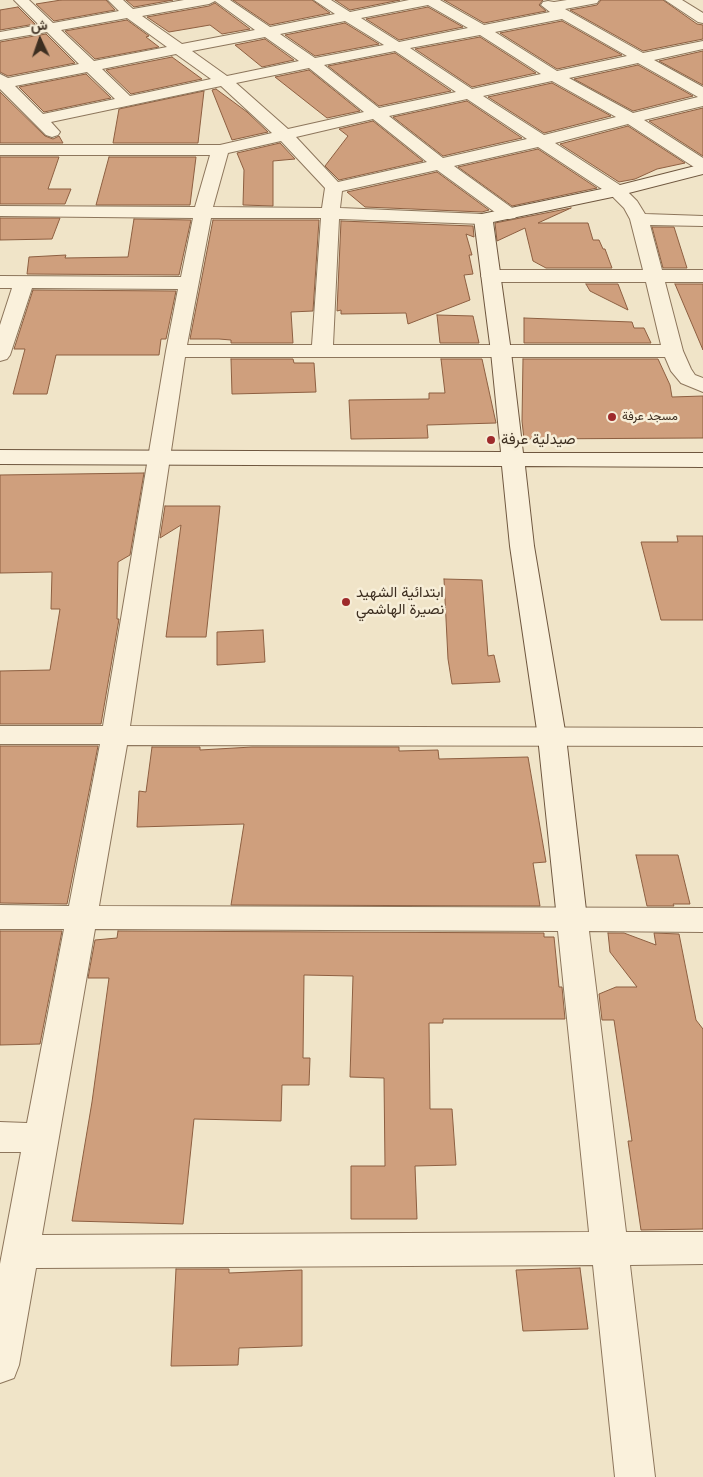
<!DOCTYPE html>
<html>
<head>
<meta charset="utf-8">
<style>
  body { margin:0 }
  #map { position:relative; width:703px; height:1477px; overflow:hidden; background:#f0e4c8; font-family:"Noto Serif",Vazirmatn,serif }
  canvas { display:block }
  .north { position:absolute; left:15px; top:15px; width:50px; height:50px; -webkit-text-stroke:4px #f7eed8; paint-order:stroke; rotate:357deg; font-size:14px; font-weight:700; line-height:20px; text-align:center; color:#3d2e20 }
  .north::after { content:''; display:block; margin:auto; width:18px; height:22px; background:#3d2e20; clip-path:polygon(50% 0,100% 100%,50% 72%,0 100%) }
</style>
</head>
<body>
<div id="map">
<canvas width="703" height="1477"></canvas>
<div class="north">ش</div>
</div>
<script>
const g = document.querySelector('canvas').getContext('2d');
g.lineJoin = 'round';
function fillPath(path, color) { g.fillStyle = color; g.fill(path, 'evenodd'); }
const shape = rows => new Path2D(rows.map(r => 'M' + r).join(''));
function trace(path, color, width, dash) { g.strokeStyle = color; g.lineWidth = width; g.lineCap = dash ? 'butt' : 'round'; g.setLineDash(dash || []); g.stroke(path); }
function write(font, color, halo, rows, align = 'center') {
  g.font = font + ' "Noto Serif",Vazirmatn,serif'; g.lineWidth = 5; g.setLineDash([]); g.textBaseline = 'middle'; g.strokeStyle = halo; g.fillStyle = color; for (const [text, x, y, turn = 0] of rows) {
    g.save(); g.translate(x, y); g.rotate((+turn || 0) * Math.PI / 180); g.textAlign = isNaN(turn) ? turn : align; if (halo) g.strokeText(text, 0, 0); g.fillText(text, 0, 0); g.restore();
  }
}
const building = shape([
  [61,0,106,0,115,10,54,21,36,4,61,0],
  [126,0,173,0,134,7,126,0],
  [233,0,312,0,330,13,270,25,233,0],
  [335,0,400,0,350,10,335,0],
  [444,0,543,0,539,5,546,11,484,23,444,0],
  [601,0,663,0,697,24,703,25,703,39,643,51,570,10,597,5,601,0],
  [215,3,250,29,222,34,210,25,169,32,147,17,209,6,215,3],
  [18,7,35,24,0,30,0,10,18,7],
  [428,7,463,27,399,40,366,19,428,7],
  [127,20,149,36,146,37,159,47,95,59,65,31,127,20],
  [562,21,622,55,557,69,500,33,562,21],
  [345,23,379,44,315,56,285,35,345,23],
  [46,34,75,63,8,76,0,72,0,42,46,34],
  [480,37,536,73,472,87,415,49,480,37],
  [265,39,294,60,262,67,235,45,265,39],
  [703,51,703,85,659,61,703,51],
  [395,53,451,91,379,106,328,66,395,53],
  [172,57,202,79,131,94,106,70,172,57],
  [638,65,693,96,633,111,574,79,638,65],
  [309,70,360,111,327,118,275,77,309,70],
  [86,74,111,98,44,112,19,87,86,74],
  [552,83,611,116,544,133,488,97,552,83],
  [216,89,247,112,268,132,232,140,212,90,216,89],
  [204,91,198,143,113,143,119,109,204,91],
  [0,92,45,136,53,139,59,136,63,143,0,143,0,92],
  [467,101,522,138,443,156,393,117,467,101],
  [703,108,703,156,649,121,703,108],
  [373,121,423,161,339,180,325,166,348,136,339,129,373,121],
  [628,126,685,163,657,169,635,179,619,182,560,144,628,126],
  [280,143,295,159,273,161,273,206,243,205,244,170,237,153,280,143],
  [538,149,597,188,512,206,458,167,538,149],
  [0,157,59,157,48,189,71,189,65,204,0,204,0,157],
  [109,157,196,157,190,205,96,205,109,157],
  [437,172,489,210,482,212,365,207,347,192,437,172],
  [571,208,538,223,588,223,593,240,599,240,603,249,605,249,612,268,546,268,533,261,525,228,497,241,495,223,571,208],
  [0,218,60,218,52,239,0,240,0,218],
  [134,219,191,220,179,275,27,274,29,257,66,255,65,258,128,257,134,219],
  [213,220,319,220,313,311,291,312,293,343,231,343,231,340,219,339,190,339,213,220],
  [341,221,473,226,474,237,466,234,472,255,469,255,473,274,464,275,470,300,408,324,406,313,341,314,341,310,337,311,341,221],
  [652,227,674,227,687,268,663,268,652,227],
  [586,284,618,284,628,310,590,291,586,284],
  [675,284,703,284,703,350,675,284],
  [33,290,176,291,166,339,161,339,159,355,56,355,47,394,13,394,25,349,14,349,33,290],
  [437,315,473,316,479,343,440,343,437,315],
  [524,318,632,322,634,328,644,328,651,343,524,343,524,318],
  [231,359,293,359,294,363,314,363,316,392,232,394,231,359],
  [441,359,482,359,496,423,427,425,428,438,351,439,349,400,429,399,429,393,445,393,441,359],
  [523,359,658,359,670,385,672,397,703,396,703,438,524,439,522,421,523,359],
  [144,473,130,555,118,562,117,619,119,619,101,724,0,724,0,671,50,670,60,609,51,609,52,572,0,573,0,475,144,473],
  [165,506,220,506,206,637,166,637,181,525,160,538,165,506],
  [677,536,703,536,703,620,661,620,641,542,678,542,677,536],
  [444,579,482,580,488,656,494,655,500,682,452,684,448,659,444,579],
  [263,630,265,662,217,665,217,632,263,630],
  [0,746,98,746,67,904,0,903,0,746],
  [152,747,200,747,200,750,252,747,399,747,399,751,438,750,439,759,528,757,546,862,533,863,540,906,231,905,244,824,137,827,139,791,146,792,152,747],
  [636,855,678,855,690,904,673,904,674,906,647,906,636,855],
  [0,931,62,931,40,1044,0,1045,0,931],
  [118,931,544,933,544,937,554,937,559,987,562,987,565,1019,443,1019,443,1023,429,1023,430,1109,452,1109,456,1165,415,1166,417,1219,351,1219,351,1166,385,1166,384,1078,350,1077,353,976,304,975,303,1058,310,1058,309,1085,282,1085,281,1121,194,1119,183,1224,72,1221,92,1102,109,978,88,978,95,940,117,938,118,931],
  [608,933,624,933,656,945,654,933,679,934,696,1020,703,1029,703,1229,641,1230,628,1141,632,1141,614,1020,602,1020,599,994,616,987,637,987,610,952,608,933],
  [580,1268,588,1329,523,1331,516,1270,580,1268],
  [176,1269,229,1269,229,1273,302,1270,302,1346,239,1348,238,1365,171,1366,176,1269]
]);
const street = shape([
  [14,0,29,0,53,23,119,11,108,0,123,0,133,9,184,0,230,0,270,27,335,14,314,0,331,0,350,12,409,0,440,0,484,25,550,12,541,5,543,2,548,1,554,2,567,0,599,0,597,3,565,9,643,53,703,41,703,49,654,60,703,87,703,106,644,120,703,158,703,170,697,169,628,124,555,143,623,187,637,201,645,214,703,216,703,226,650,225,662,270,703,270,703,282,665,282,683,351,691,369,695,375,703,378,703,392,681,383,671,371,665,357,185,357,130,726,703,728,703,746,127,745,99,906,703,908,703,932,589,931,626,1232,703,1232,703,1264,630,1265,655,1477,615,1477,593,1265,36,1268,19,1365,14,1378,0,1383,0,1264,21,1152,0,1152,0,1122,27,1123,64,929,0,929,0,905,69,906,100,744,0,744,0,726,103,726,166,351,178,289,32,288,10,355,7,359,0,361,0,325,12,288,0,288,0,276,181,277,193,218,0,216,0,206,195,207,210,155,0,155,0,145,220,145,272,133,221,86,51,122,60,132,58,135,52,137,46,135,0,89,0,74,8,78,79,64,47,32,0,40,0,32,39,25,14,0],
  [215,1,255,30,182,44,142,16,209,4,215,1],
  [428,5,468,28,399,42,361,18,428,5],
  [127,18,167,47,94,61,61,30,127,18],
  [562,19,627,56,557,71,495,32,562,19],
  [345,21,384,45,315,58,280,34,345,21],
  [480,35,541,74,472,89,410,48,480,35],
  [265,37,299,61,227,76,192,51,265,37],
  [395,51,456,92,379,108,324,65,395,51],
  [176,54,211,79,130,96,102,69,176,54],
  [638,63,698,97,633,113,569,78,638,63],
  [309,68,364,112,288,129,236,83,309,68],
  [87,72,115,99,43,114,15,86,87,72],
  [552,81,616,117,544,135,483,96,552,81],
  [467,99,527,139,443,158,389,116,467,99],
  [373,119,427,162,338,182,296,137,373,119],
  [281,141,325,188,322,208,213,207,228,153,281,141],
  [538,147,611,195,624,208,630,219,643,270,491,270,484,272,481,276,484,280,491,282,646,282,661,345,333,345,339,219,483,224,489,223,492,219,489,215,483,214,340,208,342,191,437,170,503,218,509,219,515,218,518,214,515,210,454,166,538,147],
  [211,218,321,218,312,345,187,345,211,218],
  [95,929,558,931,589,1232,42,1235,95,929],
  [665,0,682,0,703,13,703,23,698,22,665,0]
]);
const secondary = shape([
  [703,164,703,174,617,196,493,222,511,352,523,453,703,453,703,467,525,466,534,546,566,737,587,919,583,927,572,931,561,927,557,919,538,737,510,546,502,466,0,464,0,450,501,452,491,352,474,219,477,215,616,186,703,164]
]);
const markers = [
  [612,417,5,"#9e2a2b"],
  [491,440,5,"#9e2a2b"],
  [346,602,5,"#9e2a2b"]
];
const farPoinames = [
  ["مسجد عرفة",622,417]
];
const poiNames = [
  ["صيدلية عرفة",501,440],
  ["ابتدائية الشهيد",356,593],
  ["نصيرة الهاشمي",356,610]
];
fillPath(building, '#cf9f7d');
trace(building, '#8d5f41', 1);
trace(street, '#8d765c', 2);
trace(secondary, '#6f573f', 2);
fillPath(street, '#faf1dc');
fillPath(secondary, '#faf1dc');
for (const [x, y, r, color] of markers) { const dot = new Path2D(); dot.arc(x, y, r, 0, 2 * Math.PI); g.fillStyle = color; g.fill(dot); trace(dot, '#f7eed8', 2); }
write('12px', '#3d2e20', '#f7eed8', farPoinames, 'left');
write('15px', '#3d2e20', '#f7eed8', poiNames, 'left');
</script>
</body>
</html>
